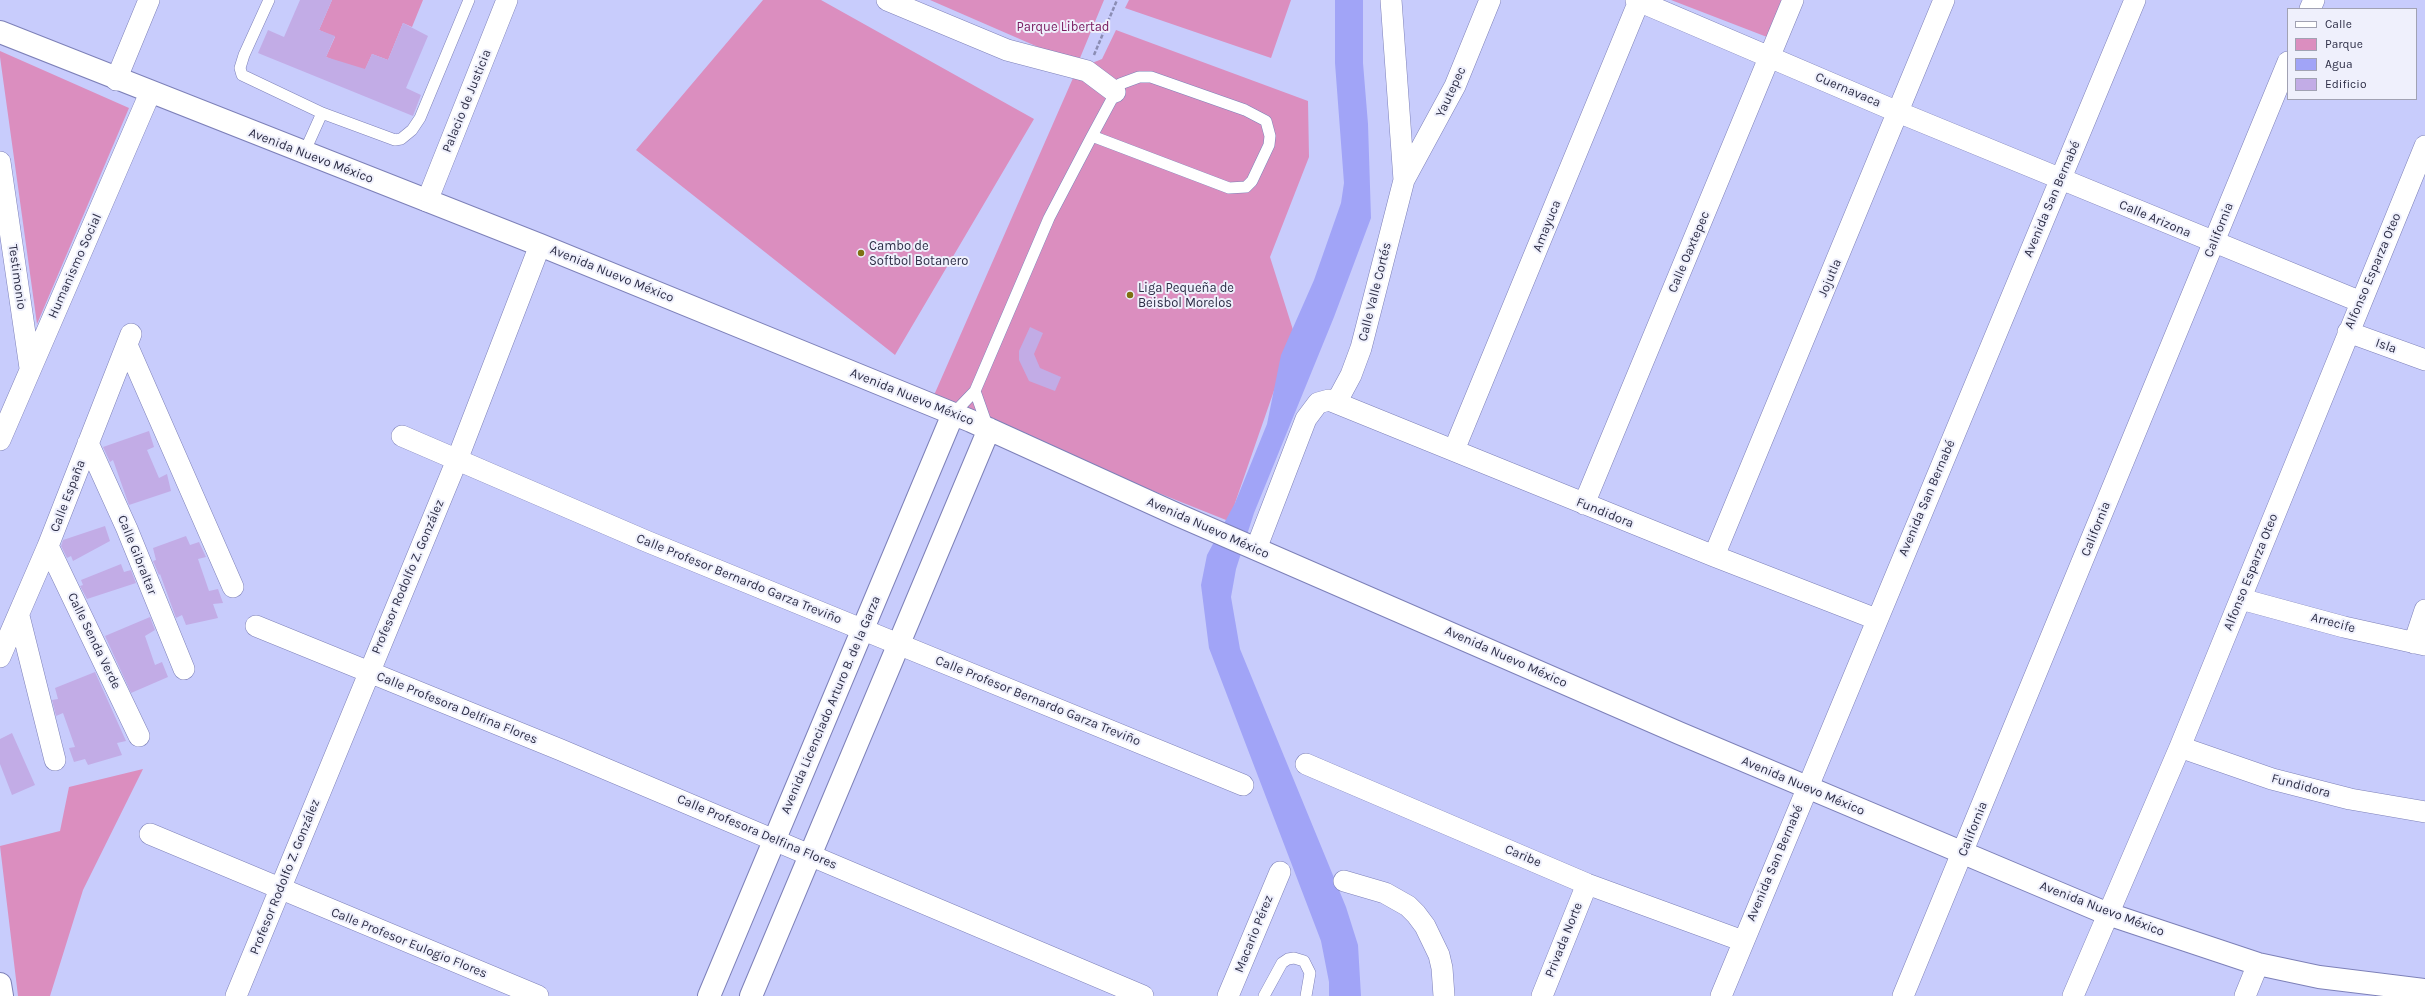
<!DOCTYPE html>
<html>
<head>
<meta charset="utf-8">
<style>
  body { margin:0 }
  #map { position:relative; width:2425px; height:996px; overflow:hidden; background:#c8ccfc; font-family:Karla,sans-serif }
  canvas { display:block }
  .legend { position:absolute; left:2287px; top:8px; width:130px; height:92px; box-sizing:border-box; background:#eff0fc; border:1px solid #a1a2b3; margin:0; padding:5px 7px; list-style:none; font-size:12px; color:#2d2e46 }
  .legend li { display:flex; align-items:center; gap:8px; height:20px }
  .legend b { width:20px; border:1px solid #a1a2b3 }
</style>
</head>
<body>
<div id="map">
<canvas width="2425" height="996"></canvas>
<ul class="legend">
<li><b style="height:5px;background:#fff"></b>Calle</li>
<li><b style="height:11px;background:#db8ebf"></b>Parque</li>
<li><b style="height:11px;background:#a1a4f7"></b>Agua</li>
<li><b style="height:11px;background:#c2ace6"></b>Edificio</li>
</ul>
</div>
<script>
const g = document.querySelector('canvas').getContext('2d');
g.lineJoin = 'round';
function fillPath(path, color) { g.fillStyle = color; g.fill(path, 'evenodd'); }
const shape = rows => new Path2D(rows.map(r => 'M' + r).join(''));
function trace(path, color, width, dash) { g.strokeStyle = color; g.lineWidth = width; g.lineCap = dash ? 'butt' : 'round'; g.setLineDash(dash || []); g.stroke(path); }
function write(font, color, halo, rows, align = 'center') {
  g.font = font + ' Karla,sans-serif'; g.lineWidth = 4; g.setLineDash([]); g.textBaseline = 'middle'; g.strokeStyle = halo; g.fillStyle = color; for (const [text, x, y, turn = 0] of rows) {
    g.save(); g.translate(x, y); g.rotate((+turn || 0) * Math.PI / 180); g.textAlign = isNaN(turn) ? turn : align; if (halo) g.strokeText(text, 0, 0); g.fillText(text, 0, 0); g.restore();
  }
}
const green = shape([
  [332,0,423,0,412,27,403,23,388,60,372,54,364,72,326,57,335,37,319,30],
  [763,0,821,0,1034,119,895,355,636,150],
  [930,0,1104,0,1080,58,1045,50],
  [1129,0,1291,0,1271,58,1125,8],
  [1671,0,1783,0,1767,37],
  [1116,30,1308,101,1309,157,1270,257,1294,333,1235,503,1231,522,931,402,1077,69,1102,59],
  [0,51,129,108,37,324,0,57],
  [143,769,83,890,50,996,18,996,0,846,60,831,69,787]
]);
const water = shape([
  [1335,0,1363,0,1363,63,1368,124,1371,218,1334,317,1254,513,1236,569,1231,597,1240,649,1346,907,1358,945,1361,996,1329,996,1329,982,1321,941,1209,648,1201,585,1207,555,1235,503,1267,424,1281,355,1314,280,1341,203,1344,183,1335,63]
]);
const building = shape([
  [300,0,332,0,319,30,335,36,326,57,365,69,372,54,388,60,403,23,428,36,406,88,421,95,413,116,258,53,268,30,284,37],
  [1030,327,1043,333,1034,354,1040,368,1061,377,1055,391,1029,381,1019,360,1019,351],
  [149,431,154,447,147,450,159,478,167,474,171,491,129,505,113,460,110,462,103,447],
  [105,526,110,541,73,561,71,556,67,558,61,546,63,540],
  [186,536,190,545,199,542,206,557,198,559,209,591,218,589,223,603,213,604,218,618,186,625,182,615,176,618,160,574,159,575,153,561,156,560,153,548],
  [121,564,124,572,131,570,136,583,87,599,80,586,83,585,81,580],
  [150,617,155,630,145,636,155,665,162,662,168,677,131,693,105,636],
  [95,672,126,741,117,743,122,755,88,765,85,759,74,762,69,748,75,747,63,713,56,716,52,700,58,699,55,688],
  [12,733,35,785,12,795,0,764,0,739]
]);
const path = shape([
  [1094,55,1117,0]
]);
const lane = shape([
  [269,0,244,55,240,68,242,75,322,113,395,140,401,139,412,130,420,118,469,0],
  [1139,77,1151,77,1245,110,1266,121,1270,136,1269,145,1252,181,1246,187,1229,188,1092,136,1120,84,1139,77],
  [304,153,322,113],
  [975,391,988,428],
  [953,414,975,391,1049,218,1092,136],
  [1264,996,1282,963,1288,959,1294,958,1304,961,1310,973,1306,996]
]);
const street = shape([
  [887,0,1007,50,1087,71,1115,92],
  [1636,0,1898,112,2361,302],
  [2310,9,2314,0],
  [116,80,149,0],
  [0,162,30,368],
  [1404,180,1455,86,1490,0],
  [427,201,507,0],
  [2348,332,2425,360],
  [127,345,233,587],
  [1337,401,1351,375,1361,348,1404,180,1391,0],
  [402,436,646,541,1243,785],
  [0,440,150,93],
  [88,443,127,529,184,669],
  [1454,450,1639,1],
  [1584,504,1793,0],
  [48,546,139,736],
  [1256,549,1306,419,1318,403,1329,400,1714,556,1876,619],
  [1714,556,1944,0],
  [2241,599,2344,627,2425,645],
  [19,616,55,760],
  [256,626,561,750,1143,996],
  [2414,643,2425,610],
  [0,657,48,546,131,334],
  [2180,747,2272,779,2350,799,2425,812],
  [1306,764,1587,884,1743,941],
  [150,834,538,996],
  [1344,881,1385,893,1408,906,1416,914,1425,926,1439,955,1442,968,1444,996],
  [236,996,457,460,540,245],
  [1228,996,1280,872],
  [1542,996,1587,884],
  [1721,996,2135,0],
  [1903,996,2288,62],
  [2073,996,2180,747,2425,146],
  [2245,996,2258,964]
]);
const secondary = shape([
  [0,32,540,245,971,421,1178,515,1679,733,2108,914,2258,964,2319,977,2425,990],
  [0,984,2,996],
  [709,996,953,414],
  [751,996,989,429]
]);
const markers = [
  [861,253,4,"#7d7112"],
  [1130,295,4,"#7d7112"]
];
const parkNames = [
  ["Parque Libertad",1063,27]
];
const streetNames = [
  ["Cuernavaca",1848,90,23],
  ["Yautepec",1451,92,-65],
  ["Palacio de Justicia",467,101,-68],
  ["Avenida Nuevo México",311,156,21],
  ["Avenida San Bernabé",2052,199,-67],
  ["Calle Arizona",2155,219,23],
  ["Amayuca",1547,226,-68],
  ["California",2219,230,-68],
  ["Calle Oaxtepec",1689,252,-67],
  ["Humanismo Social",75,266,-66],
  ["Alfonso Esparza Oteo",2373,271,-67],
  ["Avenida Nuevo México",612,274,22],
  ["Testimonio",17,277,82],
  ["Jojutla",1830,278,-67],
  ["Calle Valle Cortés",1375,292,-76],
  ["Isla",2386,346,19],
  ["Avenida Nuevo México",912,397,22],
  ["Calle España",68,496,-69],
  ["Avenida San Bernabé",1927,498,-67],
  ["Fundidora",1605,513,22],
  ["Avenida Nuevo México",1208,528,24],
  ["California",2096,529,-68],
  ["Calle Gibraltar",137,555,68],
  ["Alfonso Esparza Oteo",2251,572,-68],
  ["Profesor Rodolfo Z. González",408,577,-67],
  ["Calle Profesor Bernardo Garza Treviño",739,579,22],
  ["Arrecife",2333,623,15],
  ["Calle Senda Verde",94,641,64],
  ["Avenida Nuevo México",1506,657,24],
  ["Calle Profesor Bernardo Garza Treviño",1038,701,22],
  ["Avenida Licenciado Arturo B. de la Garza",831,705,-67],
  ["Calle Profesora Delfina Flores",457,708,22],
  ["Avenida Nuevo México",1803,786,23],
  ["Fundidora",2301,786,15],
  ["California",1973,829,-68],
  ["Calle Profesora Delfina Flores",757,832,23],
  ["Caribe",1523,856,23],
  ["Avenida San Bernabé",1775,863,-67],
  ["Profesor Rodolfo Z. González",285,877,-68],
  ["Avenida Nuevo México",2102,909,21],
  ["Macario Pérez",1254,934,-68],
  ["Privada Norte",1564,940,-68],
  ["Calle Profesor Eulogio Flores",409,943,22]
];
const poiNames = [
  ["Cambo de",869,246],
  ["Softbol Botanero",869,261],
  ["Liga Pequeña de",1138,288],
  ["Beisbol Morelos",1138,303]
];
fillPath(green, '#db8ebf');
fillPath(water, '#a1a4f7');
fillPath(building, '#c2ace6');
trace(lane, '#7d80b8', 12);
trace(street, '#7d80b8', 22);
trace(secondary, '#7d80b8', 24);
trace(path, '#8b8db4', 2.5, [4, 2]);
trace(lane, '#fff', 11);
trace(street, '#fff', 21);
trace(secondary, '#fff', 22);
for (const [x, y, r, color] of markers) { const dot = new Path2D(); dot.arc(x, y, r, 0, 2 * Math.PI); g.fillStyle = color; g.fill(dot); trace(dot, '#eff0fc', 1.5); }
write('13px', '#77185d', '#eff0fc', parkNames);
write('13px', '#2d2e46', '#eff0fc', streetNames);
write('13px', '#2d2e46', '#eff0fc', poiNames, 'left');
</script>
</body>
</html>
